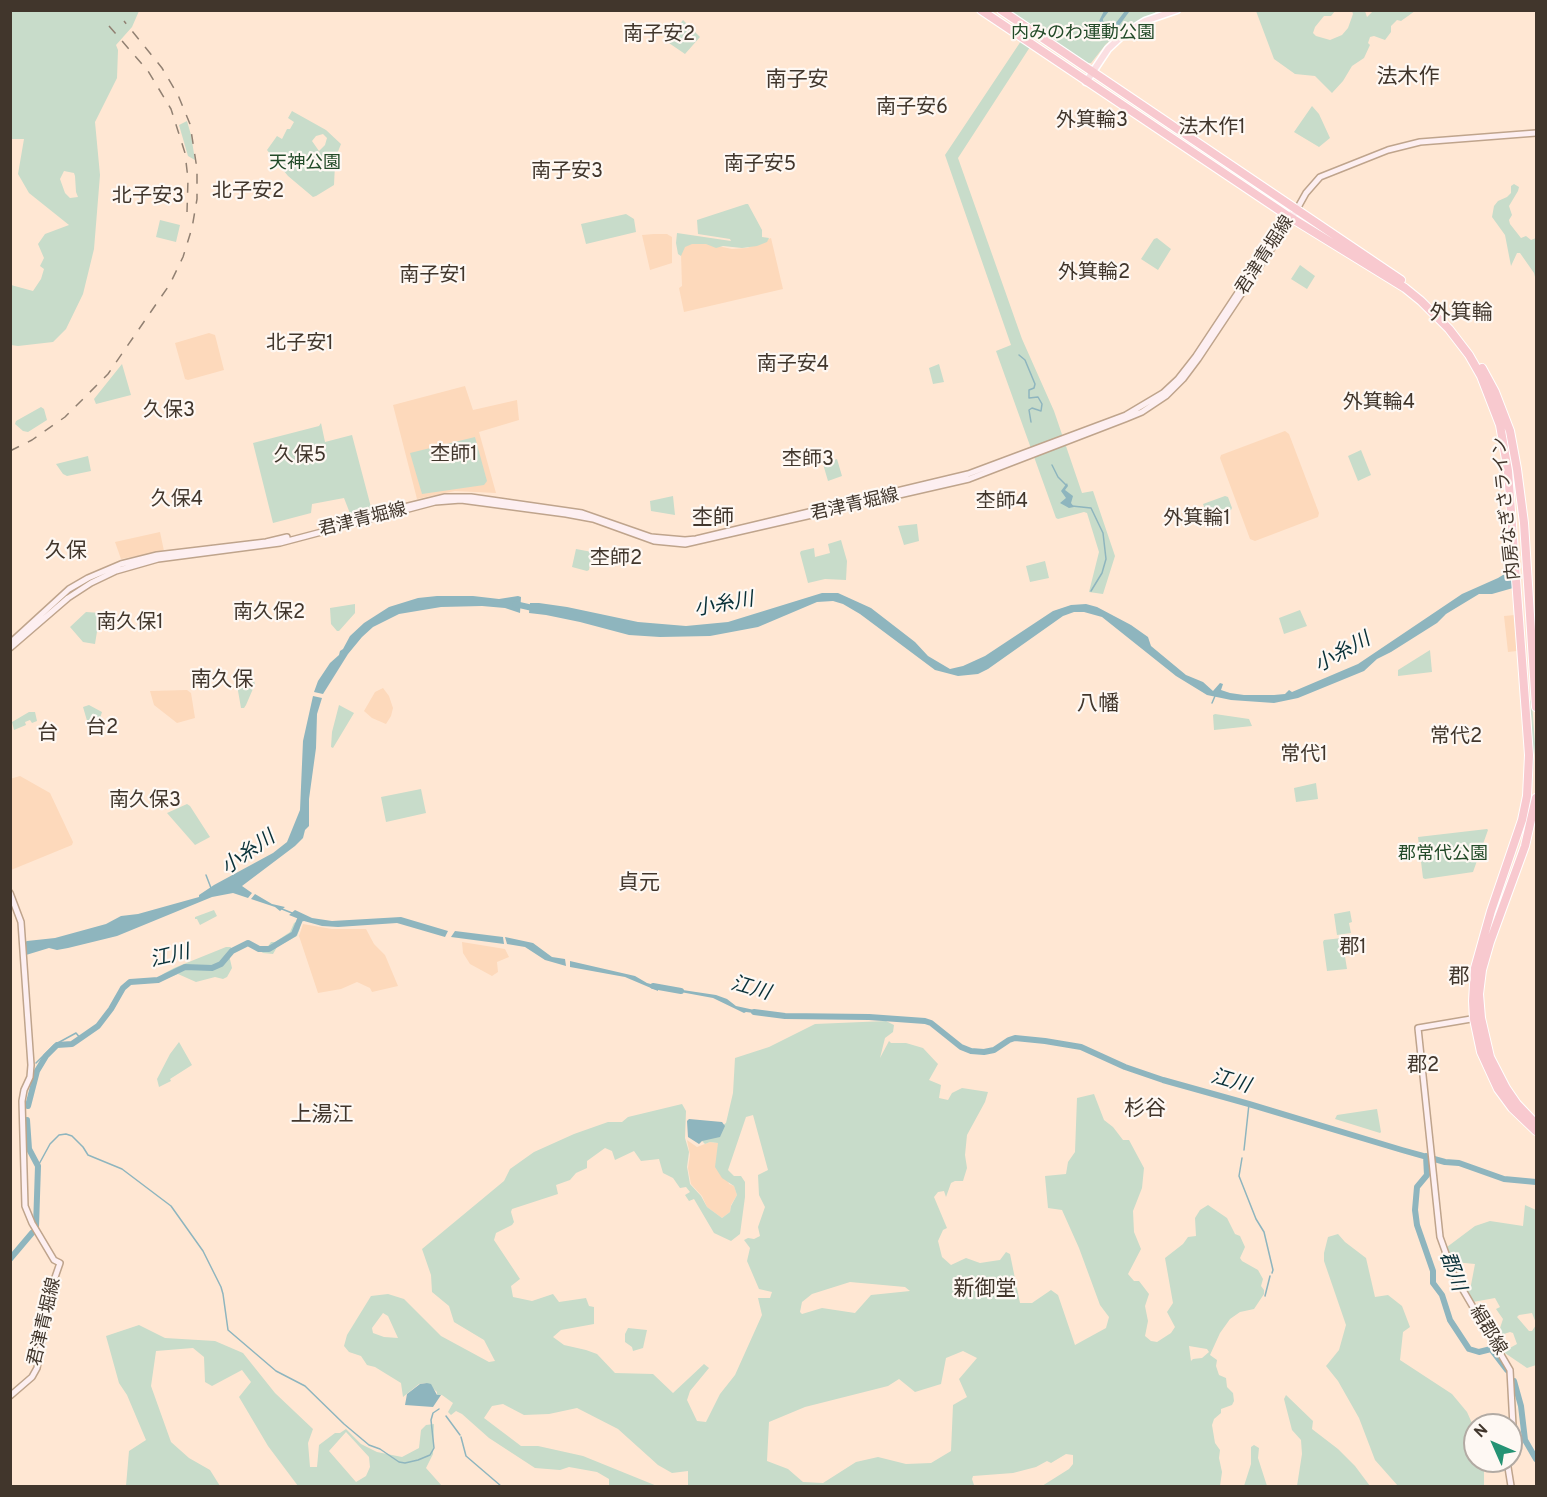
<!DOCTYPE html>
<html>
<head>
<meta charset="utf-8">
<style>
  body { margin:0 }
  #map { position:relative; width:1547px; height:1497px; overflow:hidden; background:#ffe7d3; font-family:Overpass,sans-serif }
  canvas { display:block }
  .frame { position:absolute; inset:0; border:12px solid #41362c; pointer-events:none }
  .north { position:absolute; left:1463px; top:1413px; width:60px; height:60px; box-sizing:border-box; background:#fef8f3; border:2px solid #b2aaa3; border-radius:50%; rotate:315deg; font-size:16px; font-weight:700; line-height:24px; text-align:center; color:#41362c }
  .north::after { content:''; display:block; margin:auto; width:21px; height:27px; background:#259374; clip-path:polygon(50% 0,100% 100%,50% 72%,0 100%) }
</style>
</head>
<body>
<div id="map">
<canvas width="1547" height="1497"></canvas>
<div class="frame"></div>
<div class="north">N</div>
</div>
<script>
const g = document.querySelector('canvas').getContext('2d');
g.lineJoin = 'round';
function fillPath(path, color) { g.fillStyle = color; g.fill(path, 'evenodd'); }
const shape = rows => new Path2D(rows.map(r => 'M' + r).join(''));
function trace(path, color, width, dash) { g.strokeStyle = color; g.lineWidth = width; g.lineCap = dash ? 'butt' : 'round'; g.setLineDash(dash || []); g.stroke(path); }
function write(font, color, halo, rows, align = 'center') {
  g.font = font + ' Overpass,"Noto Sans JP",sans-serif'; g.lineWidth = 4.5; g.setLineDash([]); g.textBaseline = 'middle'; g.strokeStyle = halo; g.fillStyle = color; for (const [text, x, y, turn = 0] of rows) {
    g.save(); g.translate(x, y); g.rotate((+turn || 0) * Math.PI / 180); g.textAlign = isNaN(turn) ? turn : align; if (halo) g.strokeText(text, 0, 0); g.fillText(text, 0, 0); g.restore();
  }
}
const built = shape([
  [654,234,667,234,672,237,672,263,650,270,642,235],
  [771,238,783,289,684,312,679,288,682,286,681,254,683,245,699,242,732,249,747,248],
  [209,333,215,335,224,370,188,380,185,379,175,343],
  [465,386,473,410,517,400,519,420,479,432,496,493,455,491,417,499,393,405],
  [1285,431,1289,434,1319,513,1318,517,1255,541,1250,539,1220,458,1221,455],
  [160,532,164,551,121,559,115,542],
  [1515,615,1517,651,1508,652,1504,616],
  [383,688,389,696,393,708,391,716,386,724,372,718,364,711,375,692],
  [187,690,191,693,195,718,177,723,154,705,150,691],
  [20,776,50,793,73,842,72,845,11,870,10,779],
  [303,924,332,929,366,929,374,944,385,955,398,986,372,992,370,988,357,982,341,989,318,993,299,936],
  [462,942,505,949,509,957,497,962,498,972,492,976,470,964,463,953],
  [687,1140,697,1147,710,1142,718,1143,729,1184,734,1186,737,1195,731,1205,730,1212,722,1218,707,1207,702,1196,691,1184,688,1168,690,1155]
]);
const green = shape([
  [11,10,139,11,132,27,116,45,118,50,117,78,95,122,100,175,94,249,83,294,66,329,53,342,18,346,11,345,11,285,33,291,41,279,44,269,40,266,44,258,38,244,45,234,69,225,29,193,18,174,24,139,11,139],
  [64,171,74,173,75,176,76,192,78,197,70,198,65,193,60,179],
  [1008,11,1156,11,1155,13,1126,28,1106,44,1091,63,1087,63],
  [1256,11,1335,11,1331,16,1324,16,1315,27,1313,33,1316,36,1330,40,1342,35,1348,28,1353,14,1352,11,1365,11,1367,17,1373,11,1415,11,1401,21,1397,20,1391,26,1391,32,1385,40,1374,36,1370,37,1368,43,1370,45,1364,58,1352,66,1343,81,1332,93,1315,76,1295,74,1274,59],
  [683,20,700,37,685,54,666,41],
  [1021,41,1030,47,958,158,1022,339,1054,411,1082,493,1093,491,1115,556,1103,594,1089,592,1099,552,1087,513,1084,512,1058,519,1056,518,996,351,1011,345,945,155],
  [1312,106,1319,114,1330,138,1319,147,1294,132],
  [292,111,326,130,341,144,335,159,333,157,331,158,335,164,334,185,316,196,313,197,288,176,267,150,277,136,282,139,287,129,290,129,294,122,288,118],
  [323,134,327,138,325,145,319,151,312,141,316,136],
  [187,121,191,135,195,160,188,156,179,125],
  [1514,184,1519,187,1518,191,1509,206,1512,215,1509,220,1510,224,1521,238,1526,236,1531,240,1536,238,1536,281,1534,273,1520,253,1517,253,1511,266,1505,235,1492,217,1494,206,1498,201,1507,197,1511,193,1511,186],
  [746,204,748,204,762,230,762,237,769,238,767,242,757,246,742,248,723,246,716,248,706,244,692,244,685,247,681,256,678,254,676,243,677,233,731,241,730,239,698,234,697,220],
  [626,214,634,219,636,232,586,244,581,224],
  [160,220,180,225,176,242,156,237],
  [1157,238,1171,249,1158,270,1141,259,1154,239],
  [1300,265,1315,276,1307,289,1291,279],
  [122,364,131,395,96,404,94,399],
  [939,364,944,382,933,384,929,368],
  [41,407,44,409,47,420,28,432,23,431,15,424,16,421],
  [321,423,325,442,352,435,372,511,351,516,344,498,312,504,311,513,273,523,253,443,319,426],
  [475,437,487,481,484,485,422,494,410,453],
  [1361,450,1371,475,1358,481,1348,456],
  [88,456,91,471,67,476,63,474,56,464],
  [837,459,842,476,828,481,823,464],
  [673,496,675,515,651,511,650,501],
  [1225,496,1228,497,1232,508,1231,510,1208,517,1203,504],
  [917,524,919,541,904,545,898,526],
  [841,540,847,561,846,580,825,579,808,583,800,553,801,551,814,548,815,557,830,553,828,544],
  [576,549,592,552,589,570,587,571,572,567],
  [1045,561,1049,578,1030,582,1026,566],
  [355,604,355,613,339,631,337,631,331,624,330,608],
  [1300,610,1307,626,1284,634,1279,618],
  [86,612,100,613,95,644,83,642,70,627],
  [1430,650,1432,672,1398,676,1398,670],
  [254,681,255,684,246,705,244,708,241,708,237,685],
  [1530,700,1532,703,1535,744,1532,786,1530,785,1532,726],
  [89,705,102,712,100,718,101,723,91,726,88,724,83,707],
  [339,705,354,713,333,748,331,747,332,732],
  [29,712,35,712,37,721,32,723,30,720,25,722,26,725,14,730,12,722],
  [1215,714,1249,719,1252,726,1214,730,1213,715],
  [1316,783,1318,799,1296,802,1294,788],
  [421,789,426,813,386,822,381,797],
  [187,804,190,806,210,837,195,845,167,813],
  [1487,829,1488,830,1473,872,1425,879,1423,878,1418,837],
  [214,910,217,916,200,925,197,919,195,919,195,917],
  [1350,911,1352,922,1349,923,1351,933,1337,935,1334,914],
  [296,922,300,928,297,936,277,947,273,954,263,953,251,945,253,943,260,948,267,948,271,942,275,942,290,932,294,923],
  [1342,938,1347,969,1327,971,1323,942,1324,940],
  [226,947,231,947,229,955,232,968,227,977,223,979,215,977,196,982,178,974,163,980,160,978,163,974,174,968],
  [886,1021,894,1025,893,1032,885,1038,880,1058,889,1041,891,1043,906,1043,923,1048,938,1064,929,1080,941,1085,939,1098,948,1100,952,1093,962,1088,988,1092,985,1102,967,1135,965,1155,967,1168,963,1181,955,1181,951,1183,946,1197,944,1191,938,1192,934,1197,947,1228,943,1230,938,1241,942,1257,951,1265,966,1258,980,1263,993,1261,1000,1260,1006,1252,1010,1254,1020,1303,1032,1303,1051,1290,1058,1295,1075,1345,1106,1328,1109,1317,1100,1305,1079,1248,1062,1210,1048,1208,1045,1176,1066,1174,1068,1162,1075,1152,1077,1098,1094,1094,1104,1120,1113,1127,1123,1140,1129,1140,1144,1168,1142,1188,1133,1211,1134,1232,1141,1249,1128,1274,1134,1281,1139,1281,1149,1294,1145,1306,1148,1321,1145,1336,1151,1341,1157,1342,1171,1333,1175,1327,1167,1312,1173,1303,1165,1258,1183,1244,1188,1237,1196,1236,1195,1218,1200,1210,1208,1205,1227,1218,1235,1234,1240,1236,1245,1247,1240,1258,1242,1261,1258,1270,1263,1279,1261,1286,1264,1290,1264,1294,1254,1309,1240,1312,1230,1319,1220,1333,1210,1355,1217,1360,1216,1366,1219,1375,1226,1378,1227,1387,1233,1393,1234,1401,1232,1405,1221,1409,1221,1413,1214,1419,1212,1425,1215,1443,1220,1450,1219,1458,1222,1472,1220,1486,1042,1486,1069,1469,1073,1464,1073,1455,1066,1454,1051,1463,1047,1461,1036,1467,1013,1473,973,1476,972,1479,974,1485,965,1486,688,1486,688,1471,672,1473,658,1465,618,1429,577,1408,549,1414,524,1415,503,1404,492,1406,484,1418,521,1446,538,1446,583,1456,657,1486,609,1486,609,1479,597,1472,569,1467,560,1470,535,1468,489,1438,462,1414,456,1411,451,1415,448,1412,453,1403,442,1395,437,1395,437,1392,427,1383,419,1384,403,1397,401,1383,375,1367,367,1365,361,1356,349,1352,344,1346,347,1335,371,1296,388,1294,404,1299,441,1336,489,1362,495,1361,484,1340,454,1322,449,1306,432,1292,431,1275,422,1249,504,1181,510,1169,534,1152,574,1134,608,1122,622,1122,628,1117,682,1104,686,1111,685,1138,689,1152,687,1167,690,1184,701,1196,707,1207,722,1218,730,1212,731,1206,737,1195,734,1186,722,1178,715,1167,718,1143,710,1142,705,1144,701,1140,726,1123,733,1093,735,1058,769,1047,815,1024],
  [753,1115,768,1170,758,1175,759,1195,765,1207,758,1227,760,1236,754,1239,748,1238,744,1240,750,1248,747,1261,759,1289,772,1292,770,1298,758,1298,762,1315,735,1375,720,1394,706,1422,697,1421,687,1400,690,1391,709,1368,704,1364,673,1393,653,1374,615,1373,597,1354,586,1350,564,1345,553,1337,561,1330,594,1324,594,1307,589,1306,586,1298,559,1302,553,1294,532,1301,513,1297,511,1286,520,1279,494,1240,496,1233,512,1225,514,1222,511,1212,512,1209,558,1194,556,1185,570,1180,576,1173,587,1168,587,1161,605,1148,612,1151,615,1160,634,1151,641,1161,659,1159,663,1173,673,1178,680,1188,686,1187,690,1192,685,1195,689,1201,694,1199,714,1233,731,1241,740,1234,745,1197,745,1182,741,1176,734,1176,728,1170,746,1117],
  [850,1282,905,1287,910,1291,871,1295,855,1313,822,1308,802,1314,800,1312,802,1302,812,1294],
  [383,1313,388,1316,398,1338,384,1337,373,1333,372,1328],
  [1189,1346,1207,1349,1209,1352,1202,1358,1193,1359,1191,1361],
  [963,1351,977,1358,959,1379,967,1397,953,1405,951,1451,931,1463,906,1464,878,1457,856,1462,823,1483,803,1482,788,1469,767,1461,769,1422,805,1407,888,1386,899,1379,915,1392,941,1384,946,1358],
  [179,1042,192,1065,170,1079,171,1081,159,1087,157,1079,170,1054],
  [1377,1109,1381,1132,1380,1133,1335,1119,1337,1115],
  [1525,1205,1536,1210,1536,1323,1532,1313,1519,1315,1517,1317,1529,1331,1532,1331,1536,1325,1536,1365,1527,1368,1499,1349,1502,1345,1498,1334,1503,1319,1496,1309,1500,1307,1495,1298,1473,1302,1467,1292,1471,1285,1475,1264,1454,1262,1447,1247,1475,1226,1490,1221,1523,1226],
  [1510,1332,1513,1333,1517,1344,1508,1349,1502,1338,1504,1334],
  [1338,1234,1345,1242,1366,1258,1375,1297,1388,1295,1402,1306,1410,1327,1403,1332,1400,1360,1452,1394,1467,1412,1475,1430,1475,1461,1484,1461,1484,1486,1398,1486,1375,1460,1359,1418,1338,1381,1326,1366,1339,1350,1346,1325,1324,1261,1324,1253,1328,1237],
  [139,1325,165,1338,215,1341,243,1353,275,1393,313,1429,308,1443,310,1467,317,1467,319,1445,335,1433,340,1433,346,1429,361,1444,377,1452,402,1457,419,1448,421,1430,426,1425,434,1424,433,1454,426,1468,442,1486,298,1486,268,1446,239,1397,251,1382,242,1370,212,1386,205,1382,204,1357,193,1348,156,1351,151,1386,171,1442,189,1458,210,1470,220,1486,126,1486,129,1451,146,1440,127,1395,119,1383,106,1336],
  [346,1432,369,1457,370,1467,366,1476,356,1482,329,1451],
  [628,1328,647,1330,643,1348,633,1351,632,1347,625,1342,625,1334],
  [1286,1395,1313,1421,1312,1429,1338,1449,1355,1466,1370,1486,1297,1486,1302,1454,1301,1440,1292,1430,1284,1399],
  [1254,1445,1259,1448,1258,1458,1267,1486,1244,1486,1251,1464,1251,1447]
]);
const water = shape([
  [1104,11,1109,11,1103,19,1103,21,1108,25,1115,24,1125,11,1134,11,1129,12,1118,27,1107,29,1099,21],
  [1067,483,1068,486,1065,490,1073,496,1071,503,1074,507,1069,508,1060,503,1066,498,1061,491],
  [1511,570,1513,588,1492,594,1479,594,1446,614,1437,623,1391,652,1377,659,1364,671,1298,698,1274,703,1231,700,1207,695,1176,676,1102,617,1084,612,1074,612,1063,616,988,669,978,674,958,676,935,670,860,614,843,604,833,601,817,602,758,627,710,636,660,637,629,635,580,622,546,615,529,613,530,603,539,603,567,607,638,622,686,626,728,622,822,593,838,593,871,608,915,642,928,656,950,669,963,666,985,656,1053,611,1071,605,1086,604,1097,607,1131,625,1148,637,1151,646,1186,675,1203,682,1213,691,1220,683,1223,684,1221,690,1230,693,1244,695,1274,695,1285,694,1289,690,1292,692,1358,664,1462,594,1498,578],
  [437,596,473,596,499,599,518,596,521,597,520,613,505,608,482,606,441,607,399,614,373,627,362,637,348,654,323,694,314,692,318,681,330,663,339,655,340,651,343,649,350,636,364,623,389,607,418,598],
  [313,696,322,698,317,714,316,748,309,799,309,826,305,830,303,838,295,846,242,886,252,893,248,898,233,893,212,897,117,936,68,948,57,950,49,948,26,955,25,942,27,941,55,938,106,924,121,916,138,914,199,897,199,895,214,885,273,853,287,842,300,810,303,741],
  [255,894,272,904,285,907,280,911,275,907,251,899],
  [295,910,312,918,332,921,401,917,448,931,445,937,397,923,338,927,322,926,304,921,289,915],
  [455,931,503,937,504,944,451,937],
  [505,937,533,943,552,957,565,959,566,966,545,960,525,947,507,944],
  [570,961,635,976,647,983,658,986,658,991,625,977,570,967],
  [676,989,716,995,727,999,736,1006,759,1011,761,1014,746,1012,744,1013,713,998,675,991],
  [689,1119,722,1122,725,1126,720,1137,702,1141,699,1144,688,1137,687,1121],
  [427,1383,431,1384,437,1395,441,1395,433,1407,405,1405,407,1394,420,1384]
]);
const stream = shape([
  [1019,355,1025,360,1035,384,1034,388,1029,390,1029,398,1038,397,1042,404,1041,411,1032,408,1029,410,1031,422],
  [1052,465,1058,477,1066,485],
  [1072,506,1091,508,1103,533,1106,559,1102,573,1091,591],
  [1212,703,1215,696],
  [206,875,211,888],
  [282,909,292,913],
  [36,1063,54,1045,76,1033,81,1039],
  [1244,1150,1249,1104],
  [1242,1158,1239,1176,1256,1219,1264,1232,1273,1270,1272,1273],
  [38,1166,50,1144,59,1135,66,1134,72,1136,83,1147,88,1155,122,1169,171,1206,203,1251,221,1287,223,1294,228,1330,276,1371,305,1386,344,1424,369,1445,380,1449,399,1462,405,1463,418,1460,430,1455,434,1448,431,1420,433,1413,439,1409],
  [1265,1296,1270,1276],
  [446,1416,460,1435],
  [461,1437,466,1456,501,1486]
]);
const river = shape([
  [515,604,537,609],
  [653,986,681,991],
  [754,1012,785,1016,869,1017,925,1021,931,1023,961,1047,971,1051,984,1052,994,1050,1009,1040,1015,1038,1045,1041,1081,1047,1125,1067,1163,1080,1249,1104,1402,1150,1445,1162,1459,1163,1504,1179,1536,1182],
  [28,1106,37,1071,46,1056,57,1045,72,1044,98,1026,111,1009,123,988,130,982,158,980,185,967,212,968,221,964,232,951,248,943,259,949,269,949,294,934,301,917,303,918],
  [27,1120,29,1149,38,1166,36,1227],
  [1426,1156,1427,1175,1417,1187,1415,1210,1417,1225,1433,1271,1433,1283,1442,1295,1450,1320,1469,1349,1479,1352,1491,1349,1507,1370],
  [10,1259,32,1233],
  [1514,1381,1521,1406,1525,1440,1536,1459]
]);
const secondary = shape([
  [380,513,445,497,471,497,582,513,651,537,685,540,696,539,968,474,1126,415,1163,393,1178,379,1196,356,1290,214],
  [10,643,69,589,88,578,121,564,157,555,266,542,287,537],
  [10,648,68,598,91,583,116,571,158,559,280,543,435,502,461,500,566,514,593,519,654,541,685,544,969,479,1125,419,1142,412,1166,396,1183,379,1198,359,1292,218,1306,193,1320,177,1388,150,1420,142,1536,133],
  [10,893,21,922,31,1065,30,1077,24,1090,22,1101,25,1206,32,1223,54,1260,60,1263,52,1286,37,1368,32,1377,10,1396],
  [1477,1018,1418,1028,1440,1237,1453,1273,1510,1370,1513,1426,1511,1433],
  [1507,1461,1511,1486]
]);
const primary = shape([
  [1086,82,1108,49,1124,34,1145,21,1177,10]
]);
const highway = shape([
  [981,10,1288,216,1405,288,1421,301,1449,329,1469,355,1481,376,1500,425,1508,471,1529,755,1527,796,1522,820,1491,911,1475,968,1473,1001,1474,1019,1481,1052,1498,1089,1512,1108,1536,1131],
  [1001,10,1401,280],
  [1482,368,1495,392,1510,431,1517,469,1524,523,1536,707],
  [1536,798,1525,846,1490,942,1482,970,1479,994,1481,1018,1490,1057,1506,1088,1517,1104,1536,1124]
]);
const rail = shape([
  [109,26,148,71,171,109,185,153,188,179,187,212],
  [10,451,32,440,65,417,108,374,170,284,183,257,192,228,197,199,197,169,190,124,178,95,162,68,124,21]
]);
const parkNames = [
  ["内みのわ運動公園",1083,34],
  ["天神公園",305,164],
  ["郡常代公園",1443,855]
];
const streetNames = [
  ["君津青堀線",1266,256,-57],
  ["君津青堀線",855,506,-13],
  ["内房なぎさライン",1508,508,-96],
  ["君津青堀線",363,521,-14],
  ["君津青堀線",46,1322,-77],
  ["絹郡線",1487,1331,59]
];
const neighbourhoodNames = [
  ["南子安2",659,36],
  ["南子安6",912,109],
  ["外箕輪3",1092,122],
  ["法木作1",1212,129],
  ["南子安5",760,166],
  ["南子安3",567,173],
  ["北子安2",248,193],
  ["北子安3",148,198],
  ["外箕輪2",1094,274],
  ["南子安1",433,277],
  ["北子安1",300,345],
  ["南子安4",793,366],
  ["外箕輪4",1379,404],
  ["久保3",169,412],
  ["杢師1",454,456],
  ["久保5",300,457],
  ["杢師3",808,461],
  ["久保4",177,501],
  ["杢師4",1002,503],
  ["外箕輪1",1197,520],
  ["杢師2",616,560],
  ["南久保2",269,614],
  ["南久保1",130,624],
  ["台2",102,729],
  ["常代2",1456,738],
  ["常代1",1304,756],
  ["南久保3",145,802],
  ["郡1",1353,949],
  ["郡2",1423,1067]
];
const waterNames = [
  ["小糸川",724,606,-10],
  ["小糸川",1343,654,-29],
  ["小糸川",249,854,-35],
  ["江川",170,958,-13],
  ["江川",750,990,16],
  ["江川",1230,1083,16],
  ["郡川",1451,1272,70]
];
const quarterNames = [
  ["法木作",1408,79],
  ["南子安",797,82],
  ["外箕輪",1461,315],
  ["杢師",713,520],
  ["久保",66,553],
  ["南久保",222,682],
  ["八幡",1098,706],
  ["台",48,735],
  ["貞元",639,885],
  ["郡",1459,979],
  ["杉谷",1145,1111],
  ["上湯江",322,1117],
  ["新御堂",985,1291]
];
fillPath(built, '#fdd9bb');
fillPath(green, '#c8dcca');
fillPath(water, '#8eb5be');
trace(stream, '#8eb5be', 1.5);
trace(river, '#8eb5be', 6);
trace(secondary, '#bfa48c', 8);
trace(primary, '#fff', 9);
trace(highway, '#fff', 10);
trace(secondary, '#fdeff1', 5);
trace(primary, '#fbdfe2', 6);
trace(highway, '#f8c9cf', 8);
trace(rail, '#918072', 1.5, [10, 10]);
write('18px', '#234b29', '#fef8f3', parkNames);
write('18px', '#41362c', '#fef8f3', streetNames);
write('20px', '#41362c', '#fef8f3', neighbourhoodNames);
write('italic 20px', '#083038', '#fef8f3', waterNames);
write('21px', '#41362c', '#fef8f3', quarterNames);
</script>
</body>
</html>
